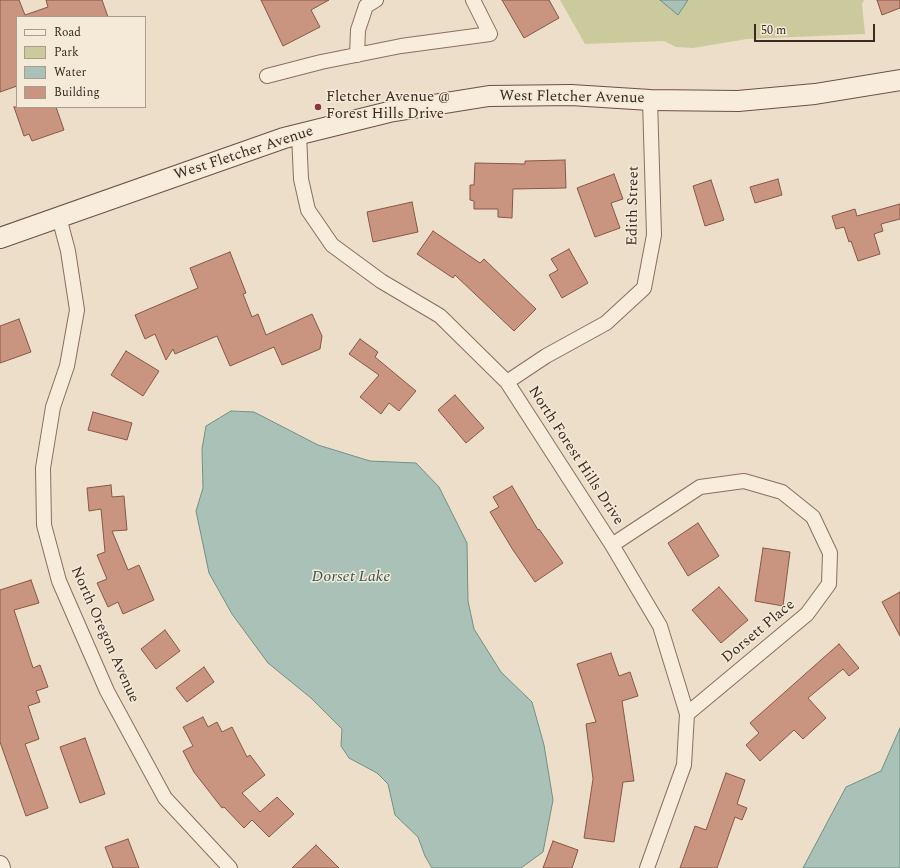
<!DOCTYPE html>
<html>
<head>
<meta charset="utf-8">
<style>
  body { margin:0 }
  #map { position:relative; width:900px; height:868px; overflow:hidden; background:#eddec9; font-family:Spectral,serif }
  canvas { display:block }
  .legend { position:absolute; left:16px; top:16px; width:130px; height:92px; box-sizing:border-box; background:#f5e9d8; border:1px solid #aa9d8f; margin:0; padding:5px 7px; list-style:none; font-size:12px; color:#3a2a21 }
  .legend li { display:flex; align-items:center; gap:8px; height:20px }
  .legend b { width:20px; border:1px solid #aa9d8f }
  .scale { position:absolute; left:754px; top:24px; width:121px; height:18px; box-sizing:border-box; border:2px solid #3a2a21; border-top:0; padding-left:5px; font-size:12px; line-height:14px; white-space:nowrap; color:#3a2a21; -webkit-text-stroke:3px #f5e9d8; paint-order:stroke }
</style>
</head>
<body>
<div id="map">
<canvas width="900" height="868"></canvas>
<ul class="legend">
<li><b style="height:5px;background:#f8ecdc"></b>Road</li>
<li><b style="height:11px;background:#cbca9d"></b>Park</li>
<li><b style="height:11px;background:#aac1b7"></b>Water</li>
<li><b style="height:11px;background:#c99581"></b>Building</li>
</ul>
<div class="scale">50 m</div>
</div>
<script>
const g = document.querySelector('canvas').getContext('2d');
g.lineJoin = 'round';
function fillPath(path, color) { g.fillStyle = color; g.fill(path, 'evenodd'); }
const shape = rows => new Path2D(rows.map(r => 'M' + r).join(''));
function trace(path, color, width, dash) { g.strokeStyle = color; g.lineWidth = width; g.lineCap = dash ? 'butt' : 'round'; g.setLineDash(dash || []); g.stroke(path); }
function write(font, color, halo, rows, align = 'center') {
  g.font = font + ' Spectral,serif'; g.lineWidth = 3; g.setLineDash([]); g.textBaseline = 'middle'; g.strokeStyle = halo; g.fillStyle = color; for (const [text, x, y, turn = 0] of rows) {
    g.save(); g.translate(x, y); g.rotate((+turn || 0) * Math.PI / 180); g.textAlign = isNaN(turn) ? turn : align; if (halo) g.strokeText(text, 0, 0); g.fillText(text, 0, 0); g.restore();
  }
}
const green = shape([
  [560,0,864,0,862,4,865,34,747,39,693,48,676,47,664,41,585,44]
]);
const water = shape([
  [660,0,688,0,678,15,660,0],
  [231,411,254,412,318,445,370,461,416,463,439,487,467,543,468,601,474,629,501,672,532,702,544,745,553,800,543,852,521,868,432,868,425,856,418,837,395,815,388,784,377,773,349,758,341,746,342,729,311,698,268,663,232,614,209,573,196,511,203,488,202,449,206,426,231,411],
  [900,728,900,868,803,868,846,787,881,771,900,728]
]);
const building = shape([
  [0,0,19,0,25,15,48,7,46,0,102,0,108,17,17,17,17,86,0,92,0,0],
  [261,0,329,0,311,10,320,27,283,46,261,0],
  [502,0,549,0,559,18,524,38,502,0],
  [877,0,900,0,900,8,882,15,877,0],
  [14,107,56,107,64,130,32,141,29,134,24,136,14,107],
  [565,160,566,188,513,189,512,218,498,217,498,209,474,209,474,201,470,200,470,185,474,185,475,163,525,164,525,161,565,160],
  [614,174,623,199,611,203,620,228,595,237,577,188,614,174],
  [778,179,782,195,755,203,750,187,778,179],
  [711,180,724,220,705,226,693,186,711,180],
  [412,202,418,232,373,242,367,212,412,202],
  [900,204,900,219,881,224,883,231,874,234,880,254,858,261,851,241,849,242,844,227,836,229,832,216,855,209,857,216,900,204],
  [433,231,480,263,484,259,536,309,514,331,455,275,453,278,417,254,433,231],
  [569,249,588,283,562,298,549,275,558,270,551,259,569,249],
  [230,252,246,293,243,294,252,317,258,314,266,335,312,314,322,336,320,349,282,365,274,347,230,366,217,336,175,354,173,349,166,360,155,334,145,339,135,315,198,288,190,268,230,252],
  [19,319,31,352,0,363,0,326,19,319],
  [360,339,378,352,375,357,416,391,399,411,389,403,381,414,360,397,379,375,349,354,360,339],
  [126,351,159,371,143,396,111,375,126,351],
  [455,395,484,428,466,443,438,410,455,395],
  [93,412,132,423,127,440,88,430,93,412],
  [111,485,112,497,124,496,127,530,112,531,128,570,139,565,154,600,123,614,118,602,108,607,97,583,107,579,97,555,105,552,101,509,89,511,87,488,111,485],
  [512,486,538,530,539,529,563,563,535,582,513,550,490,512,499,507,493,497,512,486],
  [698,523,719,556,688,576,668,543,698,523],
  [763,548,790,552,783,606,755,601,763,548],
  [31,580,39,603,14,610,33,668,40,665,48,687,36,691,40,702,28,706,39,739,25,744,48,808,26,816,0,742,0,590,31,580],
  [719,587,748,620,721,643,692,610,719,587],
  [900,592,900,636,882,602,900,592],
  [165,630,180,651,156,669,141,649,165,630],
  [839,644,859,668,849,676,843,669,808,698,826,718,803,739,794,730,760,761,746,745,759,733,750,723,839,644],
  [611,653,619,676,630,672,638,696,622,701,634,781,623,782,614,842,584,838,593,779,586,724,596,722,577,664,611,653],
  [204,667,214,682,187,702,176,688,204,667],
  [203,717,208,727,217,722,222,732,232,727,247,757,250,755,265,775,242,793,260,812,277,797,294,814,269,837,252,820,244,828,224,807,222,808,194,772,183,751,193,746,183,727,203,717],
  [85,738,105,794,80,803,60,747,85,738],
  [726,773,745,780,737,804,747,808,742,820,735,817,717,868,680,868,695,826,706,830,726,773],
  [128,839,139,868,113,868,105,847,128,839],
  [553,841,578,850,572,868,543,868,553,841],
  [316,845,339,868,292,868,316,845]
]);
const minor = shape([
  [357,55,358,30,366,6,376,0],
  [267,76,321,62,401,46,490,34,473,0],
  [299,134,301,179,308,210,332,245,381,281,440,316,507,382,612,545,660,626,687,714,684,765,647,868],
  [59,217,68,251,77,310,67,366,53,407,43,468,44,525,59,581,107,691,165,798,230,868],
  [507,382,546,356,606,323,644,288,654,235,650,100],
  [612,545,700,487,744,481,782,492,813,517,830,553,829,584,807,614,687,714]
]);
const tertiary = shape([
  [0,865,1,868]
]);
const secondary = shape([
  [0,238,284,138,389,112,489,96,571,95,650,100,738,101,815,94,900,80]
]);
const markers = [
  [318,107,4,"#95313f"]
];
const poiNames = [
  ["Fletcher Avenue @",326,98],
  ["Forest Hills Drive",326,115]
];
const streetNames = [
  ["West Fletcher Avenue",572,98,1],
  ["West Fletcher Avenue",244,154,-18],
  ["Edith Street",634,206,-89],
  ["North Forest Hills Drive",575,456,57],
  ["Dorsett Place",759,632,-40],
  ["North Oregon Avenue",104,635,66]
];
const waterNames = [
  ["Dorset Lake",351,578]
];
fillPath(green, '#cbca9d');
fillPath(water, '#aac1b7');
trace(water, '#709084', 1);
fillPath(building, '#c99581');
trace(building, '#875745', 1);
trace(minor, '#896f5e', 16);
trace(tertiary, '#896f5e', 20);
trace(secondary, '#6b5141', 22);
trace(minor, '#f8ecdc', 14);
trace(tertiary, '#f8ecdc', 18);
trace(secondary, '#f8ecdc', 20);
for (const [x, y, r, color] of markers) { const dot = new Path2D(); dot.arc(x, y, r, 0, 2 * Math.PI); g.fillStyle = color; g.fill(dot); trace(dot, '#f5e9d8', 1.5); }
write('15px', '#3a2a21', '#f5e9d8', poiNames, 'left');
write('15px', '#3a2a21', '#f5e9d8', streetNames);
write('italic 16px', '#315951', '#f5e9d8', waterNames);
</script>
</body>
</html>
